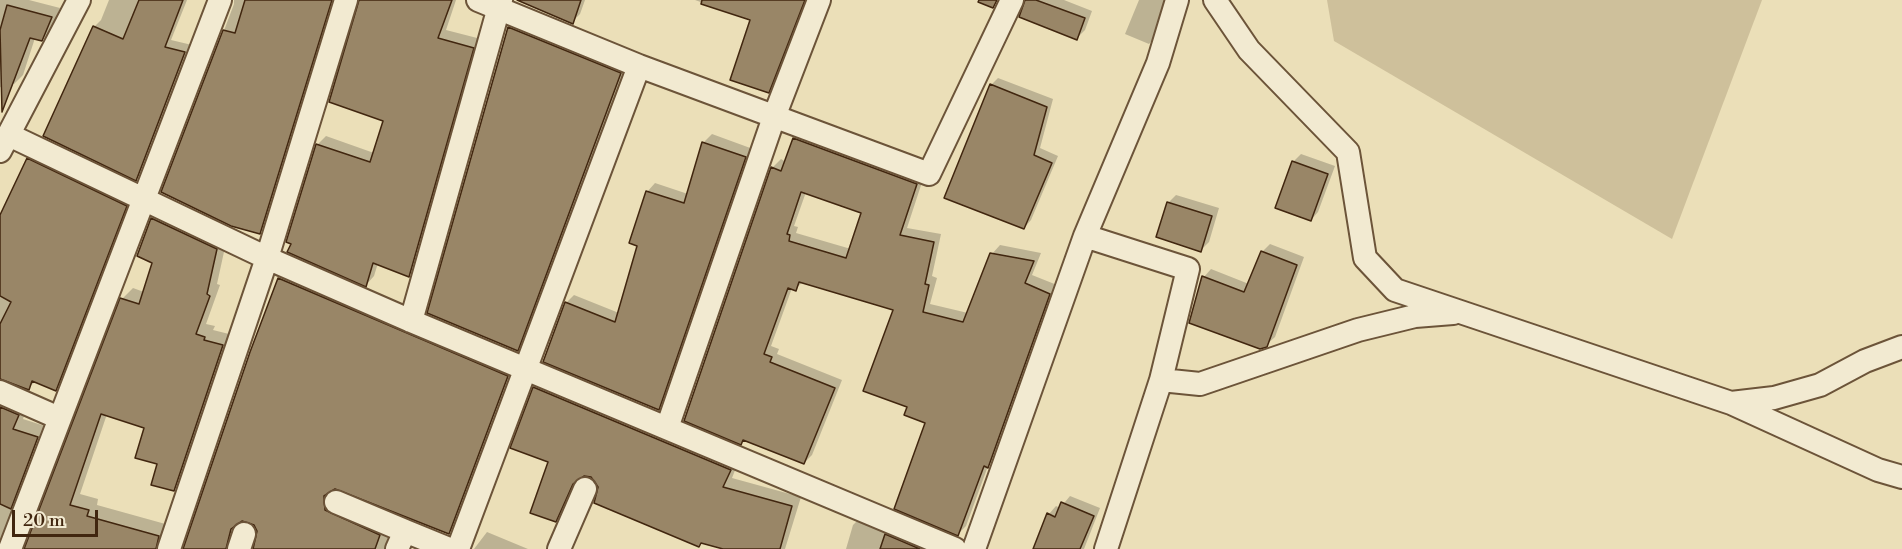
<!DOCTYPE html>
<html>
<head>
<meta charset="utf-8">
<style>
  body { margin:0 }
  #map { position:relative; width:1902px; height:549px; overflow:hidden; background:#ebdfb8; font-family:"Libre Bodoni",serif }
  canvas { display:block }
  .scale { position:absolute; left:12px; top:510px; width:86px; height:27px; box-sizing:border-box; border:3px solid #41260f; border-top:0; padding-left:8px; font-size:18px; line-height:21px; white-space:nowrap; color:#41260f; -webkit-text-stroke:4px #f2ead1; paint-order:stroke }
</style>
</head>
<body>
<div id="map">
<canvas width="1902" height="549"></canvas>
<div class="scale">20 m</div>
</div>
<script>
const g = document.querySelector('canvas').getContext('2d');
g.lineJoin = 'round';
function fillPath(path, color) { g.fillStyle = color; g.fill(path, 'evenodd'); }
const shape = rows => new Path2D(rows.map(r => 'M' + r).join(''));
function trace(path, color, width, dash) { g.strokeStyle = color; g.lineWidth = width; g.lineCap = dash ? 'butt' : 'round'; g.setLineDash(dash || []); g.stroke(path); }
const green = shape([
  [1327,0,1762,0,1672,239,1334,41]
]);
const shadow = shape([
  [0,0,29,0,60,8,51,31,42,40,35,38,23,75,14,84,8,82,3,88,0,87],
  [109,0,187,0,171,40,192,45,143,172,136,179,94,27,101,20],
  [234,0,337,0,268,224,260,232,163,192,234,4],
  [360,0,456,0,446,30,481,39,417,267,409,275,378,263,374,276,366,285,317,145,326,136,374,153,385,120],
  [518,0,585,0,580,14,572,22],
  [695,0,809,0,777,83,768,91,751,20],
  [1027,0,1064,0,1092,11,1085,30,1077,38],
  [1139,0,1167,0,1155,37,1149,44,1125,34],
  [521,16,631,61,529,338,517,349,510,28],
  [998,78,1053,99,1040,148,1058,156,1031,220,1024,228,991,85],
  [802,131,924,176,907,228,941,234,932,276,937,278,930,304,968,313,992,254,1000,245,1041,253,1032,275,1057,285,996,458,988,466,966,526,958,534,927,423,908,406,895,309,803,282,795,289,792,288,771,346,779,349,777,354,842,380,812,455,804,463,744,439,741,443,686,420,772,168,781,159,786,162,794,139],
  [806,192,863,212,851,249,796,233,798,227,794,226],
  [712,134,753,149,667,400,658,408,566,303,574,295,619,313,639,245,647,192,655,183,688,194,704,142],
  [37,148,137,195,67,378,56,389,36,381,28,388,0,377,0,216,27,159],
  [1301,154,1335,166,1318,212,1311,220,1293,162],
  [1176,195,1219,208,1209,242,1201,250,1168,203],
  [163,208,227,238,217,284,220,285,206,324,215,326,213,330,233,335,185,479,174,490,159,462,146,427,107,414,80,494,98,499,97,505,169,525,175,549,26,549,122,299,133,288,144,292,154,262,139,255,152,219],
  [1270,244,1304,257,1275,337,1266,345,1204,277,1211,269,1249,284,1262,252],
  [290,268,518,366,459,522,449,533,335,489,336,500,397,527,401,549,254,549,259,531,255,523,241,519,236,541,243,549,183,549,279,278],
  [544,378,739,460,732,478,801,497,785,549,728,549,600,487,591,475,580,476,565,511,555,521,550,461,534,388],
  [0,390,28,404,23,419,48,427,0,549],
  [1070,496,1100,508,1084,549,1034,549,1049,514,1056,506,1060,508],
  [860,518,944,549,846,549,853,525],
  [487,532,528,549,474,549]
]);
const building = shape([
  [139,0,183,0,165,47,185,52,136,181,43,136,93,26,123,39,139,0],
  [245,0,332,0,260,234,231,226,161,192,223,30,235,33,245,0],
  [359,0,452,0,438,38,474,48,409,277,373,263,366,287,287,252,291,244,286,242,316,144,370,162,383,121,329,102,359,0],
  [517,0,581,0,573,24,517,0],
  [702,0,805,0,769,93,730,80,750,20,701,4,702,0],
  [979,0,997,0,993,8,978,2,979,0],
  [1025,0,1036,0,1085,18,1077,40,1019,17,1025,0],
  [7,5,52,17,42,41,30,38,2,112,0,30,7,5],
  [508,27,621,73,518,351,427,313,508,27],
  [990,84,1047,107,1034,155,1052,163,1024,229,944,198,990,84],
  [793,138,917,184,900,235,934,242,925,284,929,285,923,312,963,322,990,253,1034,261,1025,283,1050,294,988,468,984,466,958,536,894,509,925,423,904,415,907,407,863,391,893,310,799,282,796,291,788,288,764,354,772,357,770,362,835,388,804,464,743,440,741,445,684,421,771,167,781,171,793,138],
  [801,192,861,213,846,258,789,241,790,235,787,234,801,192],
  [702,142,746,157,659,410,543,362,565,302,615,322,637,246,629,243,646,191,684,203,702,142],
  [27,158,127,206,56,391,32,381,29,390,0,379,0,324,11,302,0,296,0,215,27,158],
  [1292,161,1328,174,1311,221,1275,208,1292,161],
  [1167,202,1212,216,1201,252,1156,237,1167,202],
  [151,218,217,249,207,294,210,296,196,334,205,337,204,340,223,345,174,491,151,485,157,464,135,458,144,428,101,414,70,505,89,510,87,516,159,536,156,549,24,549,120,298,139,304,152,263,137,256,151,218],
  [1261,251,1297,265,1267,347,1260,349,1189,323,1202,276,1244,292,1261,251],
  [278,278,508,376,449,534,335,489,324,496,325,510,380,535,375,549,253,549,257,531,254,525,242,521,231,529,226,549,183,549,250,352,278,278],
  [533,387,731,470,723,487,792,506,780,549,723,549,701,543,699,547,594,503,598,487,591,477,584,476,573,484,556,522,530,513,548,462,510,448,533,387],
  [0,407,19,415,13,429,38,437,11,509,0,504,0,407],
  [1061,502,1094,516,1080,549,1033,549,1047,513,1055,517,1061,502],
  [885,534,920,549,880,549,885,534]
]);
const minor = shape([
  [478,0,639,66,929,174,1012,0],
  [1215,0,1249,50,1348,152,1365,258,1395,290,1731,403,1878,470,1902,477],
  [9,135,267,258,411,321,955,549],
  [0,151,79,0],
  [1085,236,1188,269,1161,380],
  [411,321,501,0],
  [0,392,59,418],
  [1731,403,1774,398,1820,385,1865,361,1902,347],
  [667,428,774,117,819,0],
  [336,502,405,531],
  [10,549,220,0],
  [169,549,267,258,346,0],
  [239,549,244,534],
  [397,549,405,531,449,549],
  [458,549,639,66],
  [559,549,585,489],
  [974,549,1085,236,1158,63,1177,0],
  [1106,549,1161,380,1200,384,1358,330,1415,316,1453,313]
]);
fillPath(green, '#cec09b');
fillPath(shadow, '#0003');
fillPath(building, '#998667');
trace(building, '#41260f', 1.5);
trace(minor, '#6c5439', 26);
trace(minor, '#f2ead1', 22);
</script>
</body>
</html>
